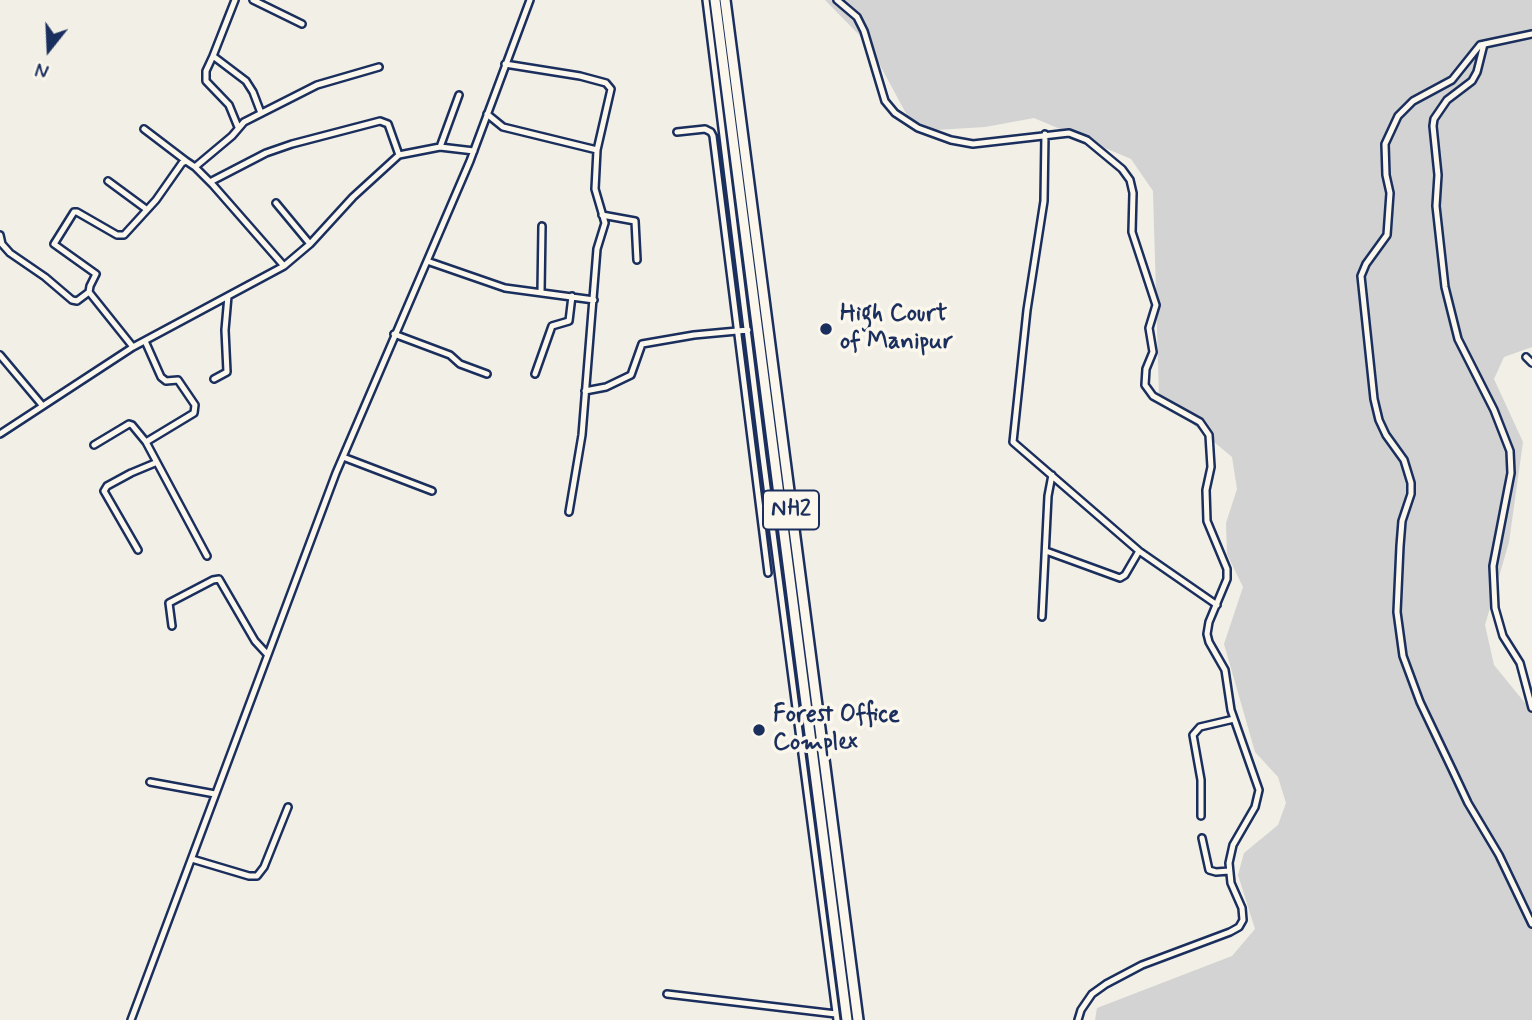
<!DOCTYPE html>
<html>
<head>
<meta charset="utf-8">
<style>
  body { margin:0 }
  #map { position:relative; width:1532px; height:1020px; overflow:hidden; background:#f2efe6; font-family:Mynerve,sans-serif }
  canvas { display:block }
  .north { position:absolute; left:14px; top:14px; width:70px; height:70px; -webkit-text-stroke:5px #fbf7ec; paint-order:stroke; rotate:198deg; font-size:19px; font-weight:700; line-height:28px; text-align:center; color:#1b2f5e }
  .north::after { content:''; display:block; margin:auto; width:24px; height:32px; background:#1b2f5e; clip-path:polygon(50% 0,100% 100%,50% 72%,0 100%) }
</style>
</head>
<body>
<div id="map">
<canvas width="1532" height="1020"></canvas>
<div class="north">N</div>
</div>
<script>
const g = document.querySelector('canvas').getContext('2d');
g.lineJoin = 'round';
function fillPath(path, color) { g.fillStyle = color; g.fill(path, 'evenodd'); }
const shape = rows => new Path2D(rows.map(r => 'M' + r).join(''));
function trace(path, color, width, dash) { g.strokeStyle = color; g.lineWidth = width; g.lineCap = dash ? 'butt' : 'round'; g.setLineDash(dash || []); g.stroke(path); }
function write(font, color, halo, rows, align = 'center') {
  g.font = font + ' Mynerve,sans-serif'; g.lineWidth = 7; g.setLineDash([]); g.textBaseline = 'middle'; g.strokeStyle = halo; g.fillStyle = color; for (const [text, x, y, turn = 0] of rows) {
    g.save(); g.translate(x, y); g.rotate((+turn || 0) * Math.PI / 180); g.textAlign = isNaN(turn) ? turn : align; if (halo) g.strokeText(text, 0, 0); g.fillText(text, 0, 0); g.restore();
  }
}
const green = shape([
  [825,0,1532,0,1532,347,1504,357,1494,379,1523,442,1509,542,1485,625,1494,665,1525,703,1532,707,1532,1020,1095,1020,1097,1008,1232,956,1255,929,1238,875,1244,853,1278,825,1286,803,1278,777,1255,752,1224,644,1243,587,1227,554,1226,523,1237,489,1232,457,1159,396,1153,191,1131,159,1034,118,985,127,936,130,908,117,869,45]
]);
const minor = shape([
  [235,0,213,56,246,81,253,92,261,113],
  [253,0,302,24],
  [706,0,763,457,837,1020],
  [837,0,857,17,864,31,885,101,895,113,918,128,951,140,973,144,1069,133,1087,140,1122,169,1130,180,1133,193,1132,232,1156,305,1149,328,1153,352,1146,369,1145,385,1153,396,1200,422,1209,435,1211,467,1206,490,1207,521,1227,569,1227,579,1209,622,1207,634,1209,642,1225,670,1231,710,1259,790,1255,807,1233,845,1229,863,1231,883,1242,908,1243,920,1239,927,1230,932,1142,965,1106,984,1092,994,1081,1010,1078,1020],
  [1532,34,1480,45,1452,80,1413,101,1398,116,1385,144,1386,175,1390,193,1387,235,1366,264,1361,276,1374,399,1379,420,1386,435,1404,460,1411,483,1411,494,1402,521,1400,546,1397,612,1403,656,1420,702,1452,769,1468,803,1499,855,1532,924],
  [1484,44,1477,72,1472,81,1447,100,1434,119,1433,126,1438,175,1436,206,1445,287,1458,339,1494,410,1510,451,1511,473,1493,566,1495,608,1503,636,1520,663,1532,708],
  [213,56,206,71,206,81,229,105,238,127],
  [505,64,580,76,606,83,611,89,597,150,595,189,605,223,597,249,582,435,569,512],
  [487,114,503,127,597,150],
  [144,129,186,161],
  [677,132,705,129,711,132,713,136,768,573],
  [1045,134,1044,201,1027,310,1013,442,1139,551,1217,605],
  [440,147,459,95],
  [195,167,232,136,244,122,317,85,379,67],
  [108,181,146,209],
  [210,182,266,153,292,144,380,121,388,124,399,155],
  [276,203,310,244],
  [602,215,635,221,637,260],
  [0,235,2,244,10,253,45,277,72,300,77,301,89,292],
  [427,261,505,288,594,300],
  [541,292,542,226],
  [394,334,450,355,460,364,487,374],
  [145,341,161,377,166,381,178,380,195,405,194,413,146,442,207,556],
  [133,347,89,292,90,286,96,274,54,244,74,212,77,212,117,235,124,235,156,200,182,163,186,161,195,167,213,185,284,266],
  [0,355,42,405],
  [1526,357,1532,363],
  [535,374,552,326,569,321,572,296],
  [214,379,227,372,225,330,228,296],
  [585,391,606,387,631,375,642,344,694,335,748,330],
  [0,434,133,347,284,266,310,244,353,197,399,155,440,147,474,151],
  [94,445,129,424,132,425,146,442],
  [343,457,432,491],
  [138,550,104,491,107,486,131,473,155,463],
  [1046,551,1120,578,1125,575,1139,551],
  [1042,617,1048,496,1052,475],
  [172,626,169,603,213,580,219,579,255,641,267,654],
  [150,782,215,794],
  [1201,816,1201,780,1193,735,1200,727,1234,719],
  [1202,838,1209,870,1216,872,1229,871],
  [192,859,249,876,257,876,264,867,288,807],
  [667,994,836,1014],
  [131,1020,336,473,470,161,530,0]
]);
const trunk = shape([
  [715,0,847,1020],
  [725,0,858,1020]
]);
const markers = [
  [826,329,7,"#1b2f5e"],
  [759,730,7,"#1b2f5e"]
];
const shields = [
  [791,510,56]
];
const shieldNames = [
  ["NH2",791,510]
];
const poiNames = [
  ["High Court",840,315],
  ["of Manipur",840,343],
  ["Forest Office",773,716],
  ["Complex",773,744]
];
fillPath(green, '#d2d3d2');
trace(minor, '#1b2f5e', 10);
trace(trunk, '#1b2f5e', 14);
trace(minor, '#fbf7ec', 5);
trace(trunk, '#fbf7ec', 9);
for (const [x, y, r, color] of markers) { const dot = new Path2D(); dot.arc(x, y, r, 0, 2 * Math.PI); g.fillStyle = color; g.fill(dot); trace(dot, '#fbf7ec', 2.5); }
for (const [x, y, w] of shields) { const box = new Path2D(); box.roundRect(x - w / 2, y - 19.5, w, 39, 5); g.fillStyle = '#fbf7ec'; g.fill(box); trace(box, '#1b2f5e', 2); }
write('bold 23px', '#1b2f5e', null, shieldNames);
write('bold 24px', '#1b2f5e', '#fbf7ec', poiNames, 'left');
</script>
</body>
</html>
